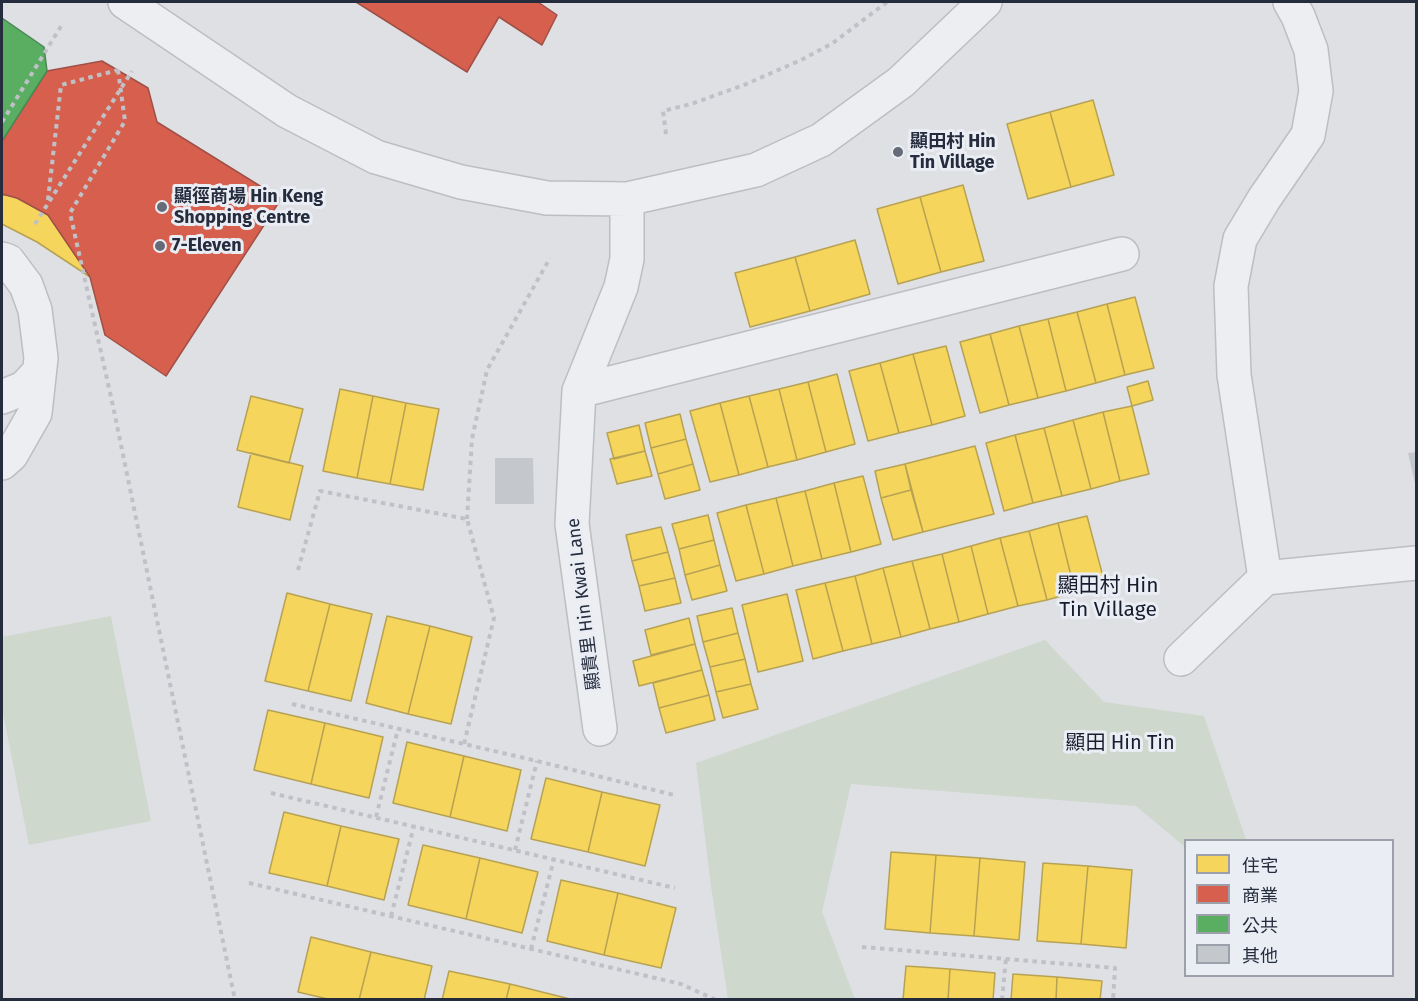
<!DOCTYPE html>
<html>
<head>
<meta charset="utf-8">
<style>
  body { margin:0 }
  #map { position:relative; width:1418px; height:1001px; overflow:hidden; background:#dee0e4; font-family:"Fira Sans","Noto Sans TC",sans-serif }
  canvas { display:block }
  .frame { position:absolute; inset:0; border:3px solid #242c3d; pointer-events:none }
  .legend { position:absolute; left:1184px; top:839px; width:210px; height:138px; box-sizing:border-box; background:#eaeef4; border:2px solid #9ba0ab; margin:0; padding:8px 10px; list-style:none; font-size:18px; color:#242c3d }
  .legend li { display:flex; align-items:center; gap:12px; height:30px }
  .legend b { width:30px; border:2px solid #9ba0ab }
</style>
</head>
<body>
<div id="map">
<canvas width="1418" height="1001"></canvas>
<div class="frame"></div>
<ul class="legend">
<li><b style="height:16px;background:#f6d55c"></b>住宅</li>
<li><b style="height:16px;background:#d6604d"></b>商業</li>
<li><b style="height:16px;background:#5aae61"></b>公共</li>
<li><b style="height:16px;background:#c4c7cb"></b>其他</li>
</ul>
</div>
<script>
const g = document.querySelector('canvas').getContext('2d');
g.lineJoin = 'round';
function fillPath(path, color) { g.fillStyle = color; g.fill(path, 'evenodd'); }
const shape = rows => new Path2D(rows.map(r => 'M' + r).join(''));
function trace(path, color, width, dash) { g.strokeStyle = color; g.lineWidth = width; g.lineCap = dash ? 'butt' : 'round'; g.setLineDash(dash || []); g.stroke(path); }
function write(font, color, halo, rows, align = 'center') {
  g.font = font + ' "Fira Sans","Noto Sans TC",sans-serif'; g.lineWidth = 6; g.setLineDash([]); g.textBaseline = 'middle'; g.strokeStyle = halo; g.fillStyle = color; for (const [text, x, y, turn = 0] of rows) {
    g.save(); g.translate(x, y); g.rotate((+turn || 0) * Math.PI / 180); g.textAlign = isNaN(turn) ? turn : align; if (halo) g.strokeText(text, 0, 0); g.fillText(text, 0, 0); g.restore();
  }
}
const green = shape([
  [111,616,151,821,29,845,2,708,2,637],
  [1045,640,1104,702,1204,716,1246,840,1186,840,1185,847,1136,806,851,784,822,912,855,999,728,999,711,886,696,763]
]);
const homes = shape([
  [1093,100,1114,175,1071,187,1050,112,1093,100],
  [1050,112,1071,187,1028,199,1007,124,1050,112],
  [963,185,984,261,941,272,920,197,963,185],
  [2,194,17,198,48,215,90,277,37,242,2,224,2,194],
  [920,197,941,272,898,284,877,209,920,197],
  [855,240,870,294,810,311,795,257,855,240],
  [795,257,810,311,750,327,735,273,795,257],
  [1135,297,1154,368,1125,375,1107,304,1135,297],
  [1107,304,1125,375,1096,383,1077,312,1107,304],
  [1077,312,1096,383,1066,391,1048,319,1077,312],
  [1048,319,1066,391,1038,398,1019,326,1048,319],
  [1019,326,1038,398,1009,405,990,334,1019,326],
  [990,334,1009,405,980,413,960,342,990,334],
  [946,346,965,416,932,425,913,354,946,346],
  [913,354,932,425,899,433,880,363,913,354],
  [880,363,899,433,868,441,849,371,880,363],
  [837,374,855,444,826,452,808,382,837,374],
  [1148,381,1153,400,1132,406,1127,387,1148,381],
  [808,382,826,452,797,460,779,389,808,382],
  [340,389,373,396,357,478,323,471,340,389],
  [779,389,797,460,768,467,749,396,779,389],
  [251,396,303,409,289,463,237,450,251,396],
  [373,396,406,403,390,484,357,478,373,396],
  [749,396,768,467,739,475,720,403,749,396],
  [406,403,439,409,423,490,390,484,406,403],
  [720,403,739,475,710,482,690,411,720,403],
  [1132,406,1149,474,1120,481,1103,412,1132,406],
  [1103,412,1120,481,1091,489,1073,420,1103,412],
  [680,414,686,439,651,448,645,423,680,414],
  [1073,420,1091,489,1062,496,1044,428,1073,420],
  [639,425,645,451,614,459,607,433,639,425],
  [1044,428,1062,496,1033,503,1015,435,1044,428],
  [1015,435,1033,503,1004,511,986,443,1015,435],
  [686,439,693,464,658,474,651,448,686,439],
  [975,446,994,514,923,532,905,464,975,446],
  [645,451,652,476,617,484,610,459,645,451],
  [251,453,303,466,290,520,238,507,251,453],
  [693,464,700,490,665,499,658,474,693,464],
  [905,464,911,490,881,498,875,471,905,464],
  [863,476,881,544,851,552,834,483,863,476],
  [834,483,851,552,822,559,805,491,834,483],
  [911,490,923,532,893,540,881,498,911,490],
  [805,491,822,559,793,566,776,498,805,491],
  [776,498,793,566,764,574,746,505,776,498],
  [746,505,764,574,736,581,717,513,746,505],
  [708,515,714,540,679,549,672,524,708,515],
  [1087,516,1105,584,1075,592,1058,523,1087,516],
  [1058,523,1075,592,1047,600,1029,531,1058,523],
  [661,527,668,552,632,561,626,535,661,527],
  [1029,531,1047,600,1018,606,1000,538,1029,531],
  [1000,538,1018,606,988,614,971,546,1000,538],
  [714,540,720,565,685,575,679,549,714,540],
  [971,546,988,614,959,622,942,554,971,546],
  [668,552,675,578,639,586,632,561,668,552],
  [942,554,959,622,930,629,912,561,942,554],
  [912,561,930,629,901,637,883,568,912,561],
  [720,565,727,591,692,600,685,575,720,565],
  [883,568,901,637,872,644,855,576,883,568],
  [855,576,872,644,843,651,825,583,855,576],
  [675,578,681,603,645,611,639,586,675,578],
  [825,583,843,651,813,659,796,590,825,583],
  [287,593,330,604,308,691,265,681,287,593],
  [787,594,803,661,758,672,742,605,787,594],
  [330,604,372,614,351,701,308,691,330,604],
  [732,608,738,633,703,642,697,616,732,608],
  [387,616,430,626,408,714,366,703,387,616],
  [689,618,695,644,651,655,645,630,689,618],
  [430,626,472,637,451,724,408,714,430,626],
  [738,633,745,659,710,667,703,642,738,633],
  [695,644,702,670,639,686,633,661,695,644],
  [745,659,751,684,716,692,710,667,745,659],
  [702,670,709,695,659,708,653,683,702,670],
  [751,684,758,709,723,718,716,692,751,684],
  [709,695,715,720,666,733,659,708,709,695],
  [268,710,325,723,311,784,254,770,268,710],
  [325,723,383,737,369,798,311,784,325,723],
  [407,742,464,756,450,817,393,803,407,742],
  [464,756,521,770,507,831,450,817,464,756],
  [546,778,602,792,588,852,531,839,546,778],
  [602,792,660,805,645,866,588,852,602,792],
  [284,812,341,826,327,886,269,873,284,812],
  [341,826,399,839,384,900,327,886,341,826],
  [423,845,480,858,466,919,408,905,423,845],
  [891,852,936,855,930,933,885,929,891,852],
  [936,855,980,858,974,936,930,933,936,855],
  [480,858,538,872,522,933,466,919,480,858],
  [980,858,1025,862,1019,940,974,936,980,858],
  [1043,863,1088,866,1081,944,1037,941,1043,863],
  [1088,866,1132,870,1126,948,1081,944,1088,866],
  [561,880,618,893,604,955,547,941,561,880],
  [618,893,676,908,661,968,604,955,618,893],
  [311,937,371,952,359,1000,332,1000,298,992,311,937],
  [371,952,432,966,424,1000,359,1000,371,952],
  [906,966,950,969,948,1000,903,1000,906,966],
  [950,969,995,973,993,1000,948,1000,950,969],
  [449,971,510,984,506,1000,442,1000,449,971],
  [1013,974,1057,977,1056,1000,1011,1000,1013,974],
  [1057,977,1102,981,1100,1000,1056,1000,1057,977],
  [510,984,570,999,570,1000,506,1000,510,984]
]);
const shops = shape([
  [356,2,538,2,557,15,542,45,499,17,467,72,356,2],
  [102,61,148,88,157,122,281,199,166,376,105,335,90,277,48,215,17,198,2,194,2,141,47,71,102,61]
]);
const public = shape([
  [2,18,44,47,47,71,2,141,2,18]
]);
const building = shape([
  [1416,452,1416,488,1408,453],
  [495,458,533,458,534,504,495,504]
]);
const path = shape([
  [2,122,63,23],
  [666,134,663,111,691,104,744,85,801,60,833,43,887,2],
  [48,200,61,85,118,70],
  [35,224,132,71],
  [467,519,472,439,487,370,550,258],
  [298,570,320,491,467,519,494,618,464,744],
  [292,704,537,761,674,795],
  [271,793,675,888],
  [376,817,398,729],
  [515,850,537,761],
  [249,883,681,984,716,1000],
  [391,916,414,826],
  [862,947,1115,968,1113,1000],
  [531,949,554,859],
  [1002,1000,1006,958]
]);
const minor = shape([
  [125,2,287,111,376,157,461,182,547,198,627,199,756,170,821,140,901,82,985,2],
  [2,259,8,261,26,285,35,310,41,358,35,413,11,455,2,463],
  [579,391,1122,254],
  [2,397,24,388,39,372],
  [1265,578,1234,375,1231,286,1240,239,1264,199,1308,135,1316,91,1311,50,1298,16,1290,2],
  [1181,659,1265,578,1416,563],
  [600,729,572,524,579,391,621,287,627,259,627,199]
]);
const pathBridge = shape([
  [118,70,125,121,70,213,113,406,235,1000]
]);
const markers = [
  [898,152,6,"#656b77"],
  [162,207,6,"#656b77"],
  [160,246,6,"#656b77"]
];
const poiNames = [
  ["顯田村 Hin",910,142],
  ["Tin Village",910,163],
  ["顯徑商場 Hin Keng",174,197],
  ["Shopping Centre",174,218],
  ["7-Eleven",172,246]
];
const streetNames = [
  ["顯貴里 Hin Kwai Lane",584,604,-97]
];
const neighbourhoodNames = [
  ["顯田 Hin Tin",1120,743]
];
const quarterNames = [
  ["顯田村 Hin",1108,586],
  ["Tin Village",1108,610]
];
fillPath(green, '#ced8cd');
fillPath(homes, '#f6d55c');
trace(homes, '#b7a253', 1.5);
fillPath(shops, '#d6604d');
trace(shops, '#a15048', 1.5);
fillPath(public, '#5aae61');
trace(public, '#4a8756', 1.5);
fillPath(building, '#c4c7cb');
trace(minor, '#bcbec2', 36);
trace(path, '#c0c1c7', 4, [4.5, 4.5]);
trace(minor, '#edeef1', 33);
trace(pathBridge, '#c0c1c7', 4, [4.5, 4.5]);
for (const [x, y, r, color] of markers) { const dot = new Path2D(); dot.arc(x, y, r, 0, 2 * Math.PI); g.fillStyle = color; g.fill(dot); trace(dot, '#eaeef4', 2); }
write('bold 18px', '#242c3d', '#eaeef4', poiNames, 'left');
write('18px', '#242c3d', '#eaeef4', streetNames);
write('20px', '#171d2e', '#eaeef4', neighbourhoodNames);
write('21px', '#171d2e', '#eaeef4', quarterNames);
</script>
</body>
</html>
